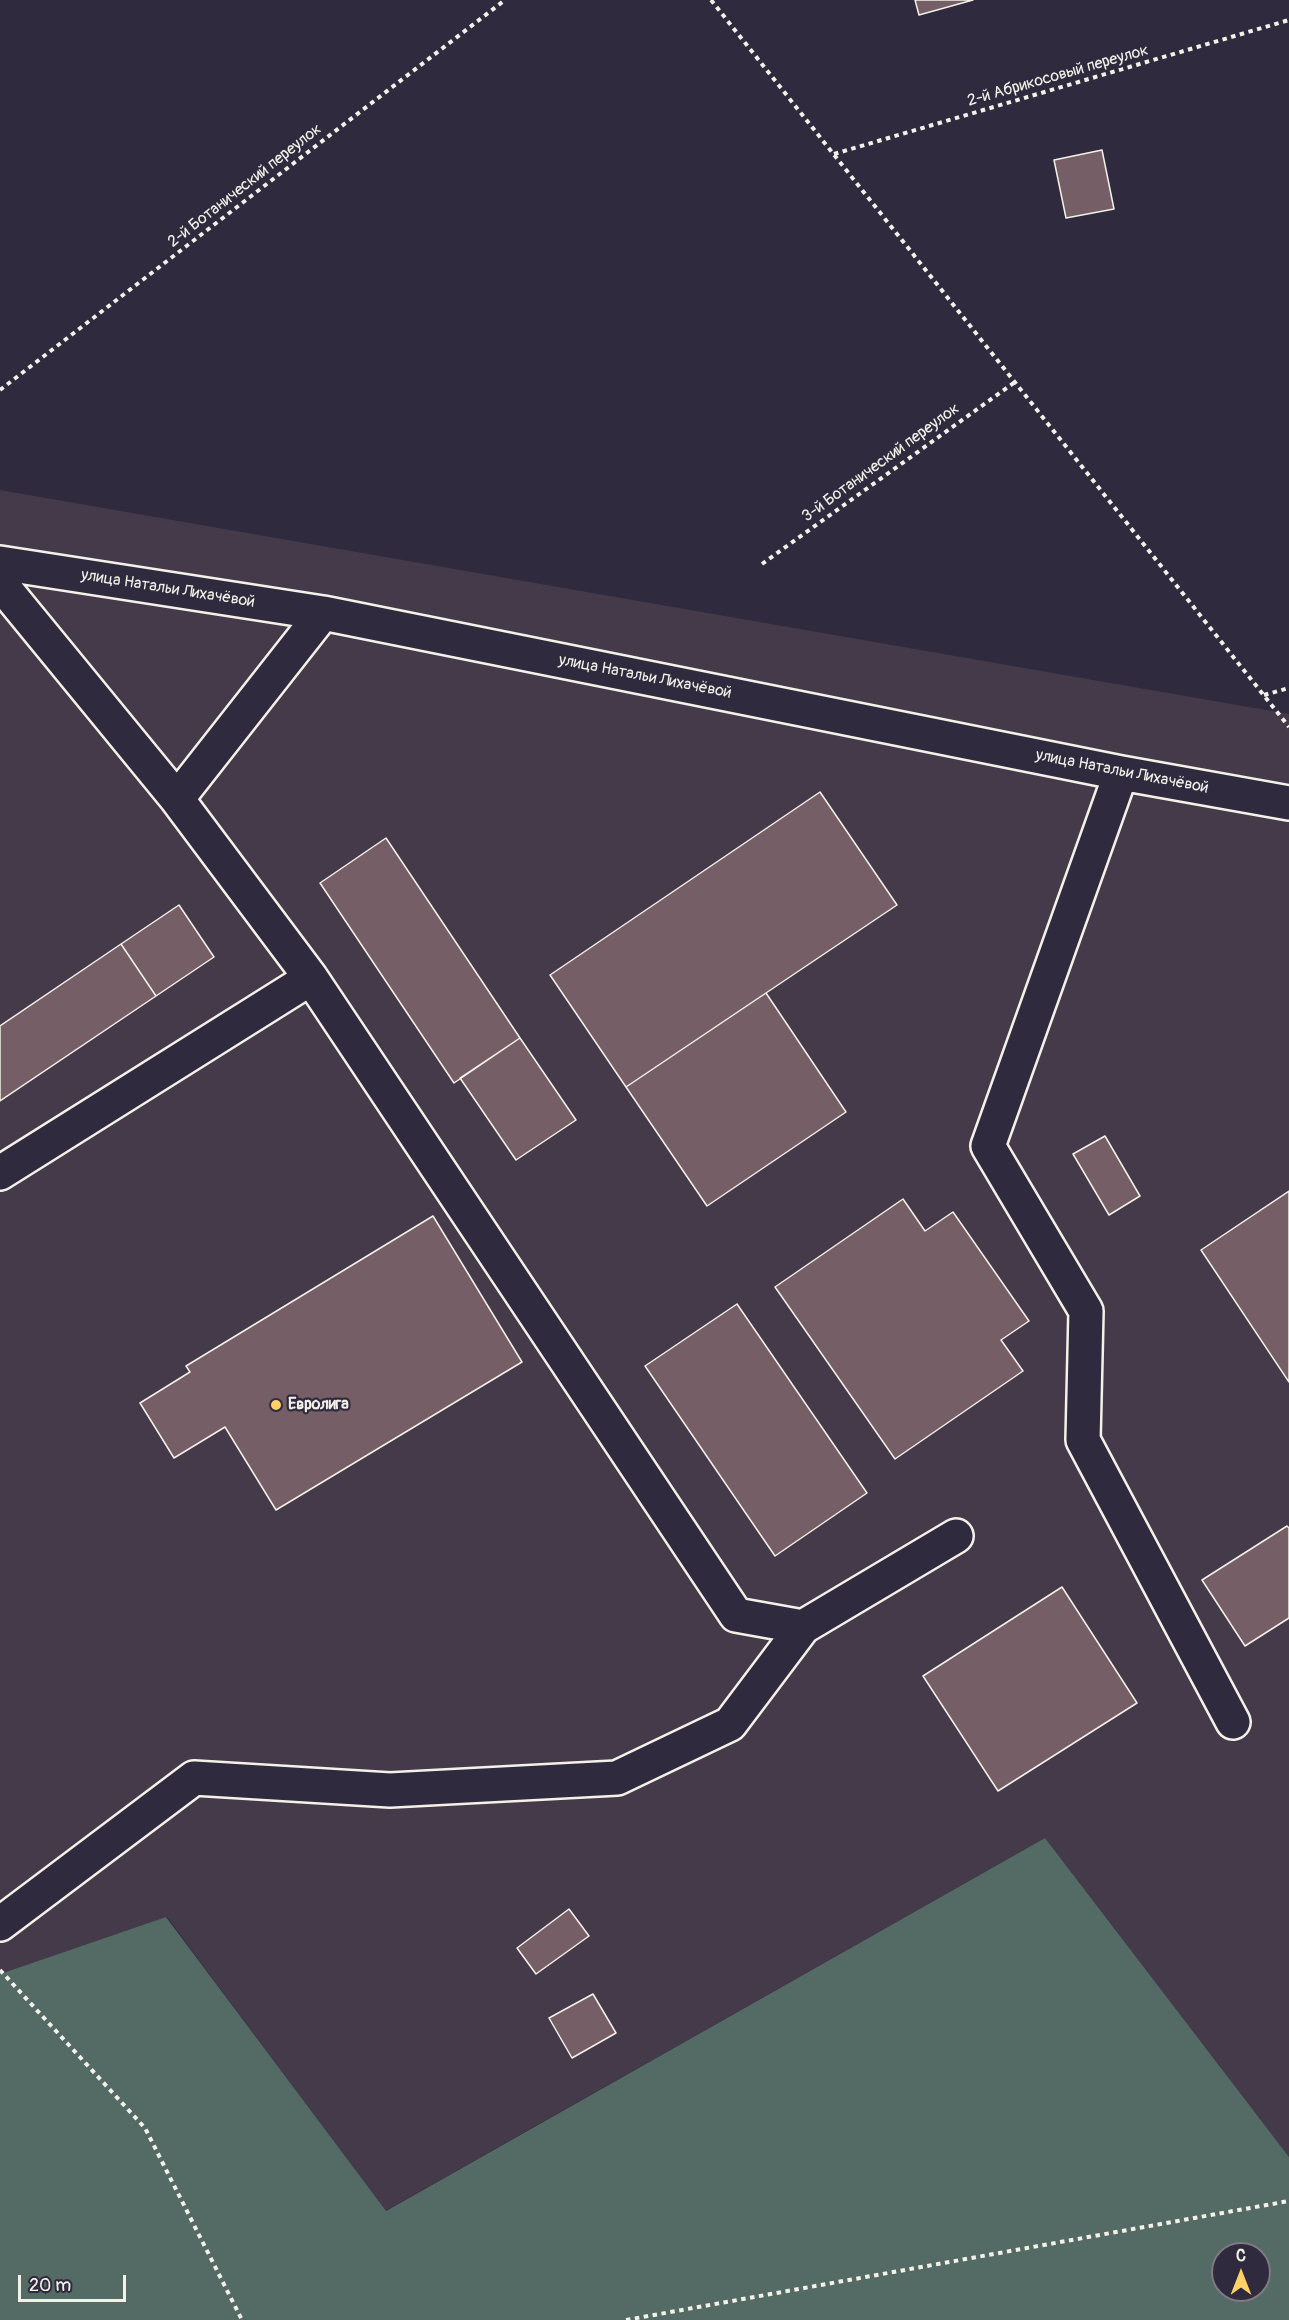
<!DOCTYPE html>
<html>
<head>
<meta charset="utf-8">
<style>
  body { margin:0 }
  #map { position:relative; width:1289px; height:2320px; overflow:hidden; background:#2f2a3d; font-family:Pangolin,sans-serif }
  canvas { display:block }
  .north { position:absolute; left:1211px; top:2242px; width:60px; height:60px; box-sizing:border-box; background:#2f2a3d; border:2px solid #7e7a81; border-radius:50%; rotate:0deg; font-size:16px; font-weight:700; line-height:24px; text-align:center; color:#f4f1e8 }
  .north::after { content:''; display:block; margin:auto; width:21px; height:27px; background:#ffd166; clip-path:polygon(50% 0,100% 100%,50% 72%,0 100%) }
  .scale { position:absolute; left:18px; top:2275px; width:108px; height:27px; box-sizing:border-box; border:3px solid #f4f1e8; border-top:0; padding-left:8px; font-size:18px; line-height:21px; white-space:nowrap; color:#f4f1e8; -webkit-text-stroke:4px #2f2a3d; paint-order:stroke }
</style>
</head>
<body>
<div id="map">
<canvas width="1289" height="2320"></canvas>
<div class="north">С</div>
<div class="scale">20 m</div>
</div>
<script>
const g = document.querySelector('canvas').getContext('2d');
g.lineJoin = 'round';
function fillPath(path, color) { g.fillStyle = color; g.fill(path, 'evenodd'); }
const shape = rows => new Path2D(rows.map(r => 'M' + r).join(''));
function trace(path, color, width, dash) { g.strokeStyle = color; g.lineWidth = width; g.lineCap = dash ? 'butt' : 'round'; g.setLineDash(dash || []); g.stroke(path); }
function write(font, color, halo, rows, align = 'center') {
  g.font = font + ' Pangolin,sans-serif'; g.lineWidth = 4.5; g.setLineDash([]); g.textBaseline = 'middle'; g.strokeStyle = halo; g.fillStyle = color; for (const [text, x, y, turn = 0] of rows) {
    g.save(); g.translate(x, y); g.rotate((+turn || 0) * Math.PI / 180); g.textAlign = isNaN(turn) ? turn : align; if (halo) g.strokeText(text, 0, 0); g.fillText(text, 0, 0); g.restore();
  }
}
const built = shape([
  [0,490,1289,714,1289,2157,1045,1838,385,2211,167,1917,0,1974]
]);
const green = shape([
  [1045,1838,1289,2157,1289,2320,0,2320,0,1974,166,1917,386,2211],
  [1223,2254,1259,2254,1259,2290,1223,2290]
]);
const building = shape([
  [915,0,973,0,919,15,915,0],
  [1102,150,1114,209,1066,218,1054,160,1102,150],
  [820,792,897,905,626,1087,550,975,820,792],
  [386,838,520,1038,454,1083,320,883,386,838],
  [179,905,214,957,156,996,121,944,179,905],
  [121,944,156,996,0,1101,0,1026,121,944],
  [766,993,846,1112,707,1206,626,1087,766,993],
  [520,1038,576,1120,516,1160,460,1078,520,1038],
  [1105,1136,1140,1196,1109,1215,1073,1154,1105,1136],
  [1289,1191,1289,1382,1201,1250,1289,1191],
  [903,1199,925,1231,953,1212,1029,1321,1001,1340,1023,1371,895,1459,775,1287,903,1199],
  [433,1216,522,1362,276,1510,225,1427,174,1458,140,1403,190,1372,186,1366,433,1216],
  [737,1304,867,1493,775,1556,645,1366,737,1304],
  [1287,1526,1289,1528,1289,1618,1245,1646,1202,1580,1287,1526],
  [1062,1587,1137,1703,998,1791,923,1676,1062,1587],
  [569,1909,589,1936,536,1974,517,1948,569,1909],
  [593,1994,616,2033,572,2058,549,2018,593,1994]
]);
const path = shape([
  [711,0,1289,727],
  [834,154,1289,20],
  [0,390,505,0],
  [762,564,1015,382],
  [1264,695,1289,688],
  [0,1970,145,2128,242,2320],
  [626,2320,1289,2201]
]);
const minor = shape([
  [0,563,323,613,1121,773,1289,803],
  [0,583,177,799],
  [323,613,177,799,311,978,736,1615,803,1627,956,1536],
  [1121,773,988,1146,1086,1311,1083,1440,1233,1722],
  [0,1173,311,978],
  [0,1924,194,1778,390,1790,617,1778,730,1724,803,1627]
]);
const markers = [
  [276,1405,6,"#ffd166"]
];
const streetNames = [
  ["2-й Абрикосовый переулок",1058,76,-16],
  ["2-й Ботанический переулок",245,186,-38],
  ["3-й Ботанический переулок",881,463,-36],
  ["улица Натальи Лихачёвой",168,589,9],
  ["улица Натальи Лихачёвой",645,677,11],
  ["улица Натальи Лихачёвой",1122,772,11]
];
const poiNames = [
  ["Евролига",288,1405]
];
fillPath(built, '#443a49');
fillPath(green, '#546a65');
fillPath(building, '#755e65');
trace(building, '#f4f1e8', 1.5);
trace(minor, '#f4f1e8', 38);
trace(path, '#f4f1e8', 4, [4.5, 4.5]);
trace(minor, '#2f2a3d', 33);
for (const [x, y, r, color] of markers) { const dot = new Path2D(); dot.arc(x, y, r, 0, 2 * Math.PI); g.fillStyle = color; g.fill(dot); trace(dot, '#2f2a3d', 2); }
write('16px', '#f4f1e8', '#2f2a3d', streetNames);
write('bold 16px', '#f4f1e8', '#2f2a3d', poiNames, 'left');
</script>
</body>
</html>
